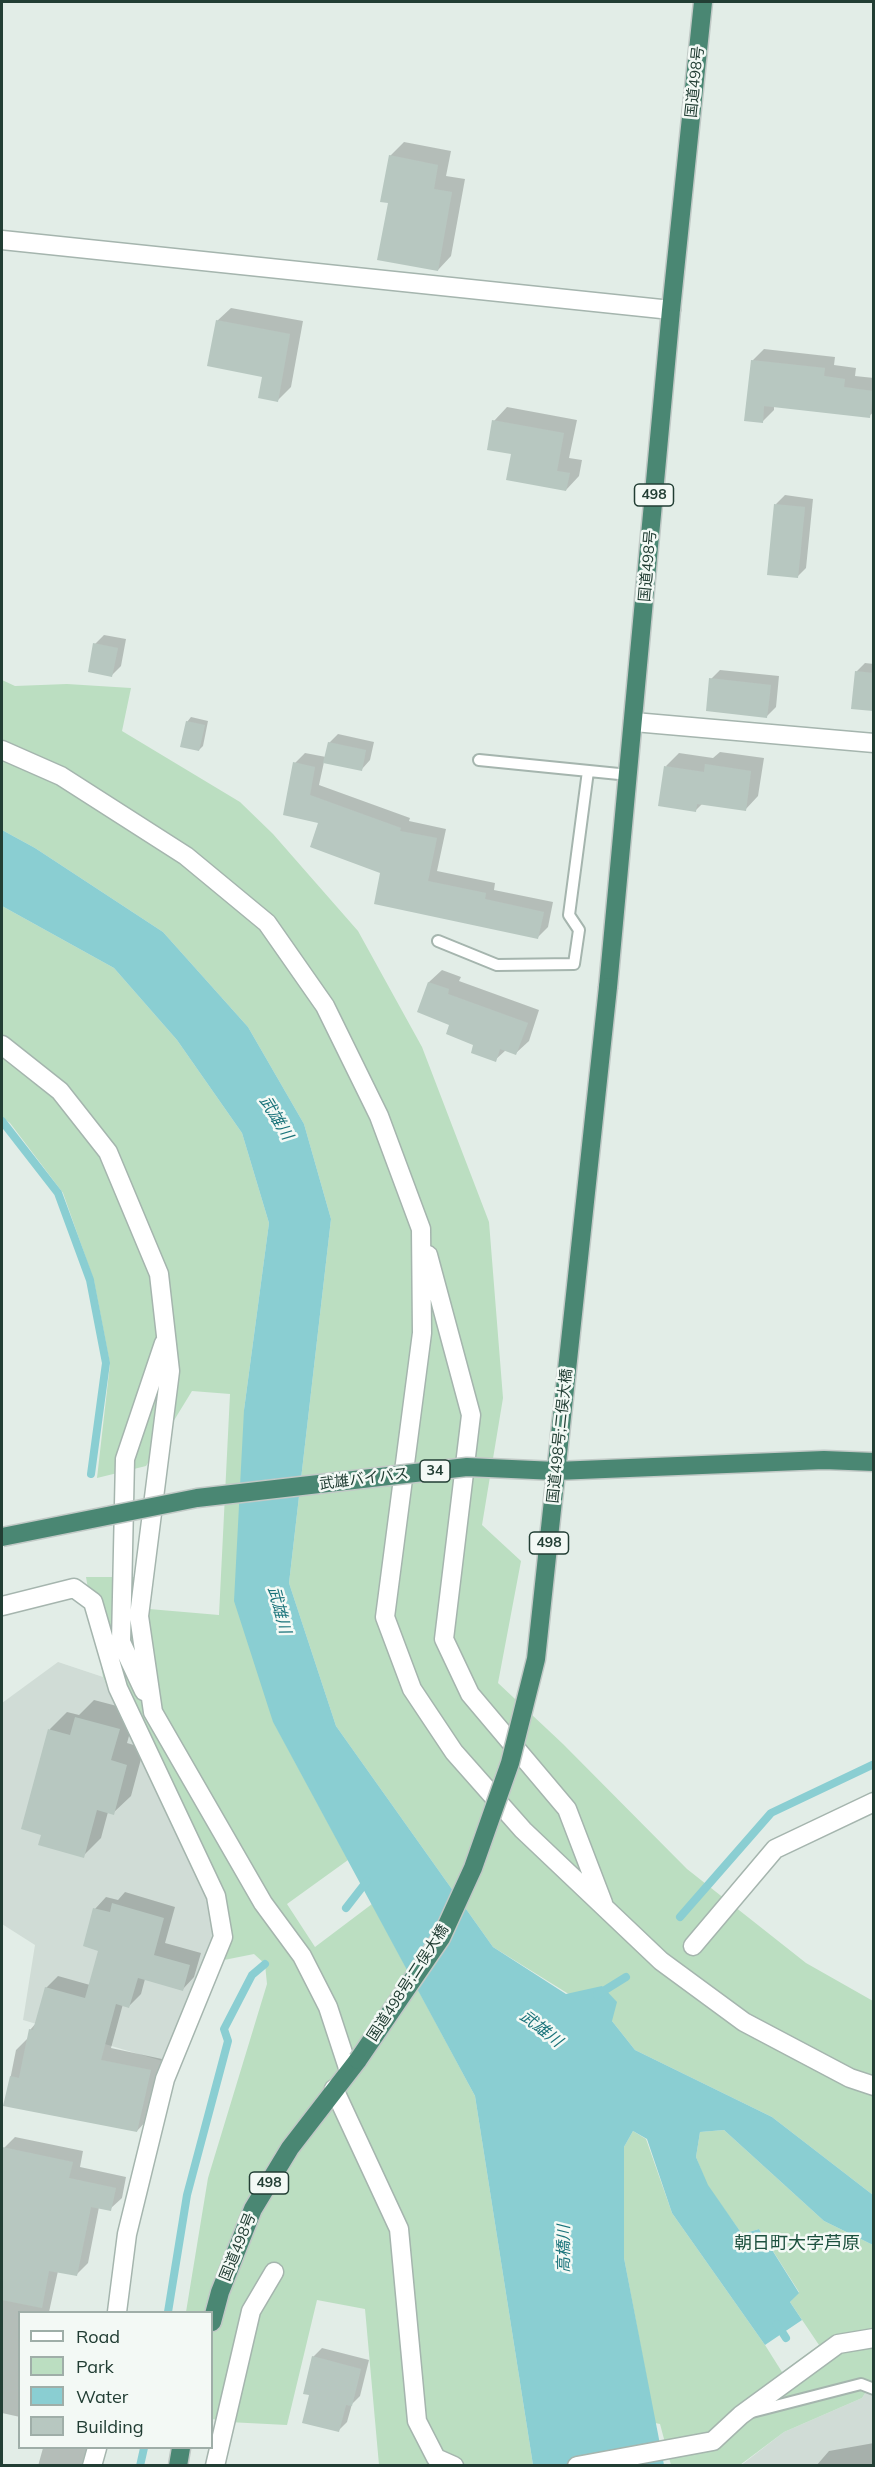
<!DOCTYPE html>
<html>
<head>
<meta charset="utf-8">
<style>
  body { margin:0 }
  #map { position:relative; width:875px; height:2467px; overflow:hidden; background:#e2ede7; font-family:Mulish,sans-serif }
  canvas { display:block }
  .frame { position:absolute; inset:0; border:3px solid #223e34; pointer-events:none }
  .legend { position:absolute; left:18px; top:2311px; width:195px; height:138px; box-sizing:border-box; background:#f3f9f5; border:2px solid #9faea8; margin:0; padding:8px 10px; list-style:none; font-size:18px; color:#223e34 }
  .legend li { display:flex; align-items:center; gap:12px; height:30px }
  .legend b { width:30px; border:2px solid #9faea8 }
</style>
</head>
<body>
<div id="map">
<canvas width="875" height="2467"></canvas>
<div class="frame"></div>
<ul class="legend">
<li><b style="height:8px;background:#fff"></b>Road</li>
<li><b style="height:16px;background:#bbdec1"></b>Park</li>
<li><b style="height:16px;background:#8aced2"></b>Water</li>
<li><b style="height:16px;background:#b7c7c0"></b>Building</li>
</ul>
</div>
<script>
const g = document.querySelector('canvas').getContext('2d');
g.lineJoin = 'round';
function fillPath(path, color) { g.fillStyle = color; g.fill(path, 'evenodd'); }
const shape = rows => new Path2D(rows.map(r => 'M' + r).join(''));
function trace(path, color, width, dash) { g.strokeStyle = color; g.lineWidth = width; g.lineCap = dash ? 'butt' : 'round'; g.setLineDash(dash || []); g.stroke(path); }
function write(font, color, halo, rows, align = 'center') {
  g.font = font + ' Mulish,"Noto Sans JP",sans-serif'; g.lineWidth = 5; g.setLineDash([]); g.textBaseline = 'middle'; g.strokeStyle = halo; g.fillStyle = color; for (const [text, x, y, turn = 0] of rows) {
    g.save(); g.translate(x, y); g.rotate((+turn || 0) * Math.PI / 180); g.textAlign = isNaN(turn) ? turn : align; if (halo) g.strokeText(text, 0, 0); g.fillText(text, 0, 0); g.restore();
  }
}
const built = shape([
  [58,1662,103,1677,207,1897,224,1960,176,2065,23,2020,35,1945,2,1924,2,1703],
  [873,2381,873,2465,740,2466,784,2432,862,2398]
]);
const green = shape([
  [2,680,15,686,67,684,131,688,122,731,240,802,273,834,358,931,422,1047,489,1222,503,1398,482,1525,521,1561,498,1683,563,1744,687,1869,806,1963,873,2001,873,2195,772,2117,635,2050,612,2021,493,1947,336,1726,289,1583,331,1219,304,1124,248,1027,163,932,35,848,2,830],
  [2,906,114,968,177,1040,242,1133,269,1223,244,1410,273,1721,348,1860,287,1904,315,1947,372,1904,475,2096,533,2465,379,2465,365,2309,317,2300,287,2425,228,2422,212,2419,212,2312,186,2312,208,2178,267,1984,265,1964,254,1954,224,1960,207,1897,103,1677,86,1577,135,1577,149,1609,219,1615,230,1394,192,1391,146,1466,97,1478,110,1364,94,1281,63,1193,10,1123,2,1117],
  [724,2130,824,2221,873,2245,873,2381,862,2398,784,2432,740,2465,671,2465,660,2424,655,2423,624,2258,624,2147,633,2131,646,2139,672,2213,765,2345,782,2372,819,2345,790,2302,799,2292,759,2229,742,2234,707,2185,696,2157,700,2132]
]);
const water = shape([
  [2,830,35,848,163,932,248,1027,304,1124,331,1219,289,1583,336,1726,493,1947,566,1994,602,1986,617,2002,612,2021,635,2050,772,2117,873,2195,873,2245,824,2221,724,2130,700,2132,696,2157,708,2185,742,2234,759,2229,799,2293,790,2302,802,2320,765,2345,672,2213,647,2139,633,2131,624,2147,624,2258,664,2465,533,2465,475,2096,273,1722,234,1601,244,1410,269,1223,242,1133,177,1040,114,968,2,906]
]);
const shadow = shape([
  [404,142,451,151,446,176,465,179,451,256,438,270,390,202,390,156],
  [231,308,303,321,291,387,278,400,264,375,217,321],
  [764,349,835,357,834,365,856,368,855,376,874,378,874,412,869,416,774,406,774,410,762,422,752,361],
  [507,407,577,420,569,458,582,460,579,476,566,490,512,453,494,421],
  [785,495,813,499,806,568,797,577,776,504],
  [104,635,126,639,121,666,112,675,95,644],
  [865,663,874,664,874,710,853,707,856,672],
  [720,670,779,676,776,707,767,716,711,679],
  [191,717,208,721,203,746,199,750,187,722],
  [338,734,374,742,370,760,362,769,324,762,319,785,410,818,409,821,446,829,437,871,495,883,494,890,553,902,548,927,538,937,381,872,320,822,295,763,305,753,326,757,329,743],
  [720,752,764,758,758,796,745,810,703,803,696,810,666,766,679,753,713,758],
  [442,970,461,977,459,981,539,1010,529,1041,516,1053,506,1050,495,1060,451,1024,419,1012,429,982],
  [94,1700,136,1711,127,1743,144,1748,131,1796,113,1813,108,1812,101,1838,83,1856,42,1834,23,1828,50,1729,67,1712,79,1715],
  [125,1892,175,1907,165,1943,201,1953,194,1977,183,1989,145,1979,141,1994,129,2006,123,2004,111,2048,162,2059,148,2119,137,2131,5,2105,16,2050,28,2038,30,2030,36,2023,46,1988,58,1976,90,1985,100,1950,95,1909,106,1897,118,1900],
  [15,2137,83,2151,80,2167,126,2177,122,2198,110,2209,99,2207,88,2263,76,2275,58,2271,49,2312,20,2312,20,2417,2,2413,2,2215,7,2188,2,2187,2,2161,4,2148],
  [322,2348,369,2360,360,2396,352,2404,347,2422,338,2431,311,2394,313,2357],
  [874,2443,874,2466,816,2466,829,2451],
  [43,2448,88,2448,82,2466,38,2466]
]);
const stream = shape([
  [2,1121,58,1193,90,1280,106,1363,91,1474],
  [346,1908,367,1881],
  [680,1917,771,1813,874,1764],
  [597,1995,626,1977],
  [168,2312,187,2195,228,2041,224,2029,252,1975,265,1964],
  [777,2324,786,2338],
  [140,2466,144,2448]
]);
const building = shape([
  [389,155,438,165,434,189,452,192,438,271,377,260,388,203,380,202],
  [216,320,290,334,278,402,258,398,262,377,207,366],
  [751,360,825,368,824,376,845,379,844,387,873,391,870,418,764,406,763,423,744,421],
  [492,420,564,433,557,471,570,473,566,491,506,480,511,454,487,450],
  [774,504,805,507,798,578,767,575],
  [93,643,118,648,112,677,88,672],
  [855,671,873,673,873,711,851,709],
  [709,678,771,685,767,718,706,711],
  [186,721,205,725,199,751,180,747],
  [328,742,366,750,362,771,323,763],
  [293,762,315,767,310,795,401,828,400,831,437,838,428,881,486,893,485,899,544,912,538,939,374,904,380,873,310,847,318,823,283,815],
  [705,764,751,771,746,811,697,804,696,812,658,806,664,766,704,772],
  [428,982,449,989,448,994,528,1023,516,1055,500,1049,496,1062,471,1053,473,1045,446,1034,449,1025,417,1012],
  [75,1717,120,1729,111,1760,127,1765,114,1815,97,1810,84,1858,38,1845,41,1835,21,1829,48,1729,70,1735],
  [112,1903,164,1918,154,1955,190,1965,183,1991,138,1978,129,2008,116,2004,101,2060,151,2070,137,2132,3,2106,10,2076,19,2078,29,2029,33,2030,45,1987,85,1998,98,1951,83,1946,93,1908,110,1912],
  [2,2147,73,2162,69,2178,116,2188,111,2211,91,2207,77,2276,49,2271,42,2308,2,2300],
  [312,2356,361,2369,352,2406,346,2405,339,2432,302,2423,309,2395,303,2394]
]);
const service = shape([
  [479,760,629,775],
  [438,941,497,965,574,964,579,930,569,915,588,771],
  [752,2412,861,2384,874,2389]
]);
const minor = shape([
  [2,240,671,310],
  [634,722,874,743],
  [2,750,61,776,186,856,267,923,325,1006,379,1116,421,1229,422,1333,385,1617,412,1689,454,1752,523,1830,661,1961,744,2022,850,2078,874,2086],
  [2,1045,60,1091,108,1152,159,1274,170,1371,139,1616,153,1712,263,1903,302,1956,328,2007,349,2071],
  [428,1255,471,1415,444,1639,470,1694,567,1809,603,1903],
  [2,1606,74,1588,93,1602,118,1688,216,1896,223,1937,165,2079,127,2234,117,2312],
  [144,1691,121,1642,125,1459,164,1343],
  [693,1946,775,1849,874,1802],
  [334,2089,399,2229,417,2421,436,2458,454,2466],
  [92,2466,97,2448],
  [215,2466,251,2311,274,2272],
  [577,2466,713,2441,741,2415,838,2344,874,2338]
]);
const trunk = shape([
  [608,987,671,310,703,2],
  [212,2322,220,2292,253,2209,290,2148,358,2060],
  [178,2466,181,2448]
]);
const trunkBridge = shape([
  [2,1537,197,1498,467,1467,556,1471,824,1460,874,1462],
  [358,2060,441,1938,473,1868,510,1763,536,1659,608,987]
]);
const shields = [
  [654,495,39],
  [435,1471,30],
  [549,1543,39],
  [269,2183,39]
];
const shieldNames = [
  ["498",654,495],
  ["34",435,1471],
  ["498",549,1543],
  ["498",269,2183]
];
const streetNames = [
  ["国道498号",695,82,-84],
  ["国道498号",648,566,-85],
  ["国道498号;二俣大橋",560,1436,-84],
  ["武雄バイパス",364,1479,-7],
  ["国道498号;二俣大橋",408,1983,-57],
  ["国道498号",238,2247,-68]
];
const waterNames = [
  ["武雄川",276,1118,59],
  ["武雄川",279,1610,75],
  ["武雄川",541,2029,38],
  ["高橋川",564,2249,-90]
];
const quarterNames = [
  ["朝日町大字芦原",797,2244]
];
fillPath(built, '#d0dcd6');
fillPath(green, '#bbdec1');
fillPath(water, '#8aced2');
fillPath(shadow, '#0003');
trace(stream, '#8aced2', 8);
fillPath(building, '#b7c7c0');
trace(service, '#a5b5ae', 14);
trace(minor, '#a5b5ae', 21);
trace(trunk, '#c1c9c6', 21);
trace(service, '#fff', 10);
trace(minor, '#fff', 18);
trace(trunk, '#4a8773', 18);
trace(trunkBridge, '#c1c9c6', 21, []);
trace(trunkBridge, '#4a8773', 18);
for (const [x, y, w] of shields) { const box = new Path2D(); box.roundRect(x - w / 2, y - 11, w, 22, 4.5); g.fillStyle = '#f3f9f5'; g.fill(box); trace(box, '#223e34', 1.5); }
write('bold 14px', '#223e34', null, shieldNames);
write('15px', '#223e34', '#f3f9f5', streetNames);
write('italic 16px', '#1b747b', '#f3f9f5', waterNames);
write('18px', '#1d513f', '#f3f9f5', quarterNames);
</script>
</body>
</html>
